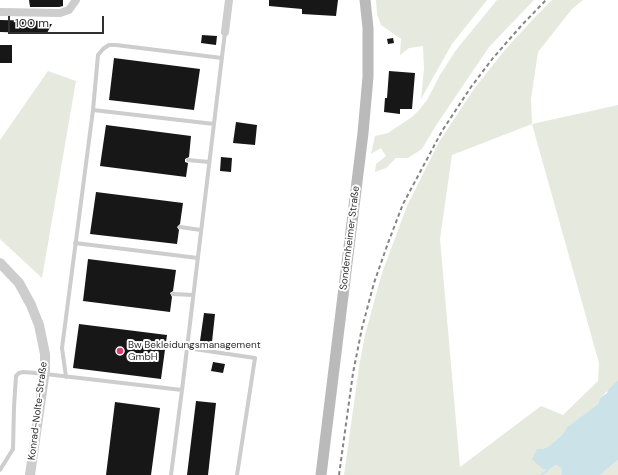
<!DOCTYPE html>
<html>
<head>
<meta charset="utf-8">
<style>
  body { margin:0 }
  #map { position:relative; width:618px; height:475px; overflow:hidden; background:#fff; font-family:"DM Sans",sans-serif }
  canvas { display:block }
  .scale { position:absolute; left:8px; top:16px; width:96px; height:18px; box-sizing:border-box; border:2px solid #303030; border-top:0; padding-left:5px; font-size:12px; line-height:14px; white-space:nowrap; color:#303030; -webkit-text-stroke:3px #fff; paint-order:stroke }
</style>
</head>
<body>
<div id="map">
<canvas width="618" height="475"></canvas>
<div class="scale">100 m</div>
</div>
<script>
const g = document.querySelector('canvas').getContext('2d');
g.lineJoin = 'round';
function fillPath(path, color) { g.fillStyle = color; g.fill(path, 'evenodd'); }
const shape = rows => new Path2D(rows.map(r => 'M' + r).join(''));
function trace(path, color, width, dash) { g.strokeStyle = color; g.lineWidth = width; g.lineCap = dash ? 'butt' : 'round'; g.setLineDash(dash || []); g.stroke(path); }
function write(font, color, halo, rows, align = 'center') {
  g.font = font + ' "DM Sans",sans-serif'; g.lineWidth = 4; g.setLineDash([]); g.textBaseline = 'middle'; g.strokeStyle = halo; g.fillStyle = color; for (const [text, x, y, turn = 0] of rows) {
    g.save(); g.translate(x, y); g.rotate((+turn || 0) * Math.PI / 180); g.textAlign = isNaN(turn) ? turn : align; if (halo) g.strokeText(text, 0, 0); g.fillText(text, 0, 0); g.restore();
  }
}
const green = shape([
  [376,0,487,0,452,44,421,99,424,68,423,46,409,48,400,55,401,39,381,25,377,14],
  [497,0,534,0,489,47,435,127,422,149,408,158,396,158,386,168,375,172,376,164,386,156,381,148,371,154,375,136,388,133,412,117,419,110,427,100,440,75,456,50],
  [552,0,583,0,572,9,538,52,531,99,532,124,618,105,618,381,600,398,598,404,567,427,563,434,549,446,543,449,548,470,556,465,561,468,562,473,561,475,344,475,359,367,365,335,382,273,407,206,439,142,474,89,504,51,534,18],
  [532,124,599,363,598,381,563,415,541,406,460,467,440,239,452,155],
  [48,71,76,81,42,278,0,239,0,140],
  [618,460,618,475,600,475]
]);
const water = shape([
  [617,381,618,381,618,460,600,475,561,475,562,473,561,468,556,465,548,470,543,469,532,459,537,449,543,449,549,446,563,434,567,427,598,404,600,398,607,393,608,390]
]);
const stream = shape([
  [541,475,548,470]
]);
const building = shape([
  [29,0,63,0,63,6,59,7,30,7],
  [269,0,338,0,336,16,302,14,302,9,269,6],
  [0,20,43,21,43,24,52,24,47,33,43,32,43,34,34,34,34,33,0,32],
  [202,35,217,36,216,45,201,43],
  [393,38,394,43,388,44,387,39],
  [0,45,12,45,12,63,0,63],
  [114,58,200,69,194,110,109,100],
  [389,71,415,73,412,109,400,109,400,114,384,112,385,98,387,98],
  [236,122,257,125,255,145,233,143],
  [106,125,191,136,189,157,185,159,185,162,188,163,186,177,100,166],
  [221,157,232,158,231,172,220,171],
  [96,192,183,203,180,224,177,227,179,230,177,244,90,234],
  [88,259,176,270,173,291,170,293,172,297,170,312,83,301],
  [204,313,215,314,212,342,200,341],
  [79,324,167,335,161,379,73,368],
  [213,362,225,364,223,373,211,371],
  [196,401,216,403,208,475,187,475],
  [115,402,160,408,151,475,106,475]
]);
const service = shape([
  [93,110,214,124],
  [188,160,209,162],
  [180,227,201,230],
  [75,243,198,258],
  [173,294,193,295],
  [187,348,255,358,237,475],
  [54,375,182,390,171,475],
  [66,377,62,348,93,110,98,55,103,49,109,45,116,45,222,58],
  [182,390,225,32],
  [0,470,13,449,14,407,16,376,19,373,23,372,36,373]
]);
const minor = shape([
  [0,12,60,13,69,10,76,0],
  [225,32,229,0]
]);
const tertiary = shape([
  [0,263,19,283,31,305,39,325,45,354,45,370,30,475]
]);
const secondary = shape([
  [321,475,363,133,368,77,368,28,365,0]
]);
const rail = shape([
  [339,475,353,373,362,328,374,283,388,243,403,204,442,131,471,87,493,58,521,26,546,0]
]);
const serviceBridge = shape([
  [36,373,54,375]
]);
const markers = [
  [120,351,4,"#d6436a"]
];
const streetNames = [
  ["Sondernheimer Straße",350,238,-83],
  ["Konrad-Nolte-Straße",38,411,-83]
];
const poiNames = [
  ["Bw Bekleidungsmanagement",128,345],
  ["GmbH",128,357]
];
fillPath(green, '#e6e9dd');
fillPath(water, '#cbe2e8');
trace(stream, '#cbe2e8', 2);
fillPath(building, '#171717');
trace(service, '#cdcdcd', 4);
trace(minor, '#cdcdcd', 8);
trace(tertiary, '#cdcdcd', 10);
trace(secondary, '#bababa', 11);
trace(rail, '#858585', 2, [4, 3]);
trace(serviceBridge, '#cdcdcd', 4);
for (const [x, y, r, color] of markers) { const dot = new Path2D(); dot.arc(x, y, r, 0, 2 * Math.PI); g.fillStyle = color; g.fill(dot); trace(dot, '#fff', 1.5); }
write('10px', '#303030', '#fff', streetNames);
write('10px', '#303030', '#fff', poiNames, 'left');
</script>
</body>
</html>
